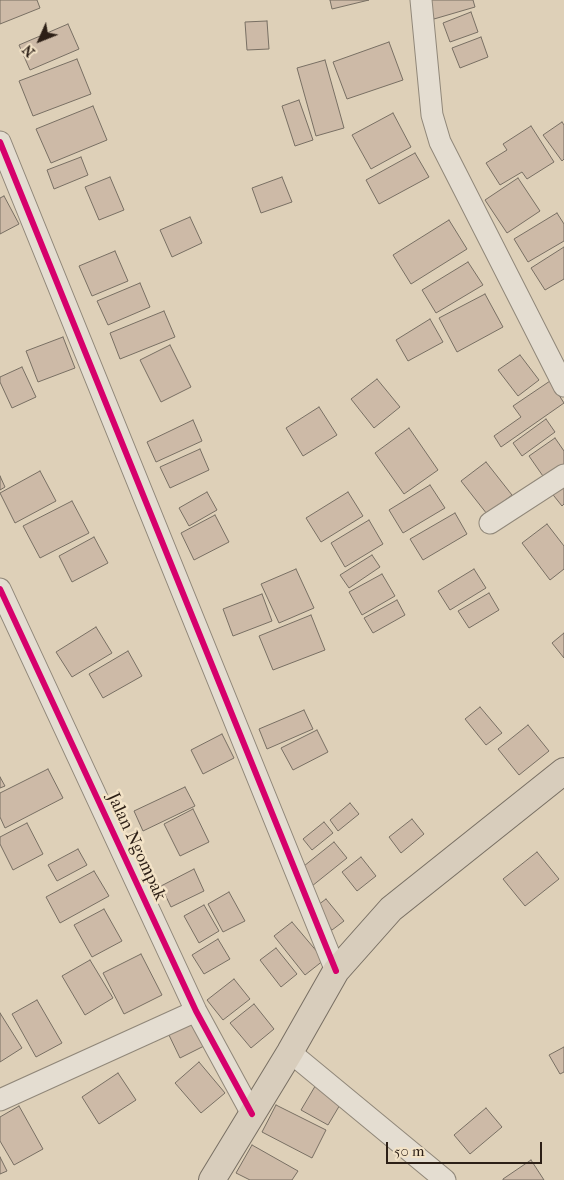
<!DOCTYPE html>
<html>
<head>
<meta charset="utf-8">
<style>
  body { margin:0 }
  #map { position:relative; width:564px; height:1180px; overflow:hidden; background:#ded0b8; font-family:"IM FELL French Canon",serif }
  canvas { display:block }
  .north { position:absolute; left:15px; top:15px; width:50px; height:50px; -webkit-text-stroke:4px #f3e3c7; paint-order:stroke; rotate:226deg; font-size:14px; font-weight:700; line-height:20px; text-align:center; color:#2c1f16 }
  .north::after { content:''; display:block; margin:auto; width:18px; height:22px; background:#2c1f16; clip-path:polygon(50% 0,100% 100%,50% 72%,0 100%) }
  .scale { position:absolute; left:386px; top:1142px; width:156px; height:22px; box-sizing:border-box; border:2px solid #2c1f16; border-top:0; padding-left:6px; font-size:15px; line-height:18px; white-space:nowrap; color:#2c1f16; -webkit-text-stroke:4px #f3e3c7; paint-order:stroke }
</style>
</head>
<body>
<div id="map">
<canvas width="564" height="1180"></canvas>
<div class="north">N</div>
<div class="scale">50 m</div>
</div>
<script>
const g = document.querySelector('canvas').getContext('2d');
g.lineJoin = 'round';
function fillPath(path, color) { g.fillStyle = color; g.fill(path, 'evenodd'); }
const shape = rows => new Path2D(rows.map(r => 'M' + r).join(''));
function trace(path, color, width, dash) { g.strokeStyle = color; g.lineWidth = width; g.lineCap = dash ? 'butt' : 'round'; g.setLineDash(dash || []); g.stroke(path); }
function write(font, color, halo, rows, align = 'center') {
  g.font = font + ' "IM FELL French Canon",serif'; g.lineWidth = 5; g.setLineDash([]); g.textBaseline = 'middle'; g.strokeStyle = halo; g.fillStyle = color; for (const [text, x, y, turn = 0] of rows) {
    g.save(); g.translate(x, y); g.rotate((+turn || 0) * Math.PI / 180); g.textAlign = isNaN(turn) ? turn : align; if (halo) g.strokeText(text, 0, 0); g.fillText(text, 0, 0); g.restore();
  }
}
const building = shape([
  [0,0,37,0,40,8,0,24,0,0],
  [330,0,369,0,332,9,330,0],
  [429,0,473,0,475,7,434,19,429,0],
  [471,12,478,32,450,42,443,23,471,12],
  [267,21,269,49,247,50,245,22,267,21],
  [68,24,79,49,30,70,19,45,68,24],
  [481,37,488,57,460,68,452,48,481,37],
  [389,42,403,80,347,99,333,62,389,42],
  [77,59,91,94,33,116,19,81,77,59],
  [325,60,344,128,316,136,297,68,325,60],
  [299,100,313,140,295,146,282,106,299,100],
  [93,106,107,140,51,163,36,129,93,106],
  [393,113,411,147,371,169,352,135,393,113],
  [562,122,564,125,564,159,562,161,543,135,562,122],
  [531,126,554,162,527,179,522,172,500,185,486,163,507,150,503,144,531,126],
  [415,153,429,177,379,204,366,180,415,153],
  [81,157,88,175,54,189,47,170,81,157],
  [110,177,124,210,99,220,85,187,110,177],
  [282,177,292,202,261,213,252,188,282,177],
  [518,178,540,211,507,233,485,200,518,178],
  [4,196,19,224,0,234,0,198,4,196],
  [557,213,564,224,564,241,528,262,514,239,557,213],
  [190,217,202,243,172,257,160,230,190,217],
  [449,220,467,249,411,284,393,255,449,220],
  [564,247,564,279,545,290,531,268,564,247],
  [115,251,128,281,92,296,79,266,115,251],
  [468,262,483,285,436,313,422,290,468,262],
  [140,283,150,307,108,325,97,301,140,283],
  [485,294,503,327,457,352,439,318,485,294],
  [164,311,175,337,120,359,110,333,164,311],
  [430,319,443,342,408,361,396,340,430,319],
  [63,337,75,368,38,382,26,351,63,337],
  [170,345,191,387,161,402,140,360,170,345],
  [520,355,539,380,518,396,498,370,520,355],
  [22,367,36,397,12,408,0,382,0,377,22,367],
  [377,379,400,407,374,428,351,399,377,379],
  [550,381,564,403,501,447,494,436,521,417,513,406,550,381],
  [319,407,337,435,303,456,286,428,319,407],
  [546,419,555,432,522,456,513,443,546,419],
  [193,420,202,441,156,462,147,442,193,420],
  [409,428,438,470,404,494,375,453,409,428],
  [555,438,564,451,564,465,545,479,529,456,555,438],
  [200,449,209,470,170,488,160,467,200,449],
  [486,462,512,495,487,514,461,481,486,462],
  [40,471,56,501,15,523,0,493,40,471],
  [0,476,5,487,0,490,0,476],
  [564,480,564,504,562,506,550,491,564,480],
  [430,485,445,508,403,533,389,510,430,485],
  [207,492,217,510,189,526,179,508,207,492],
  [348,492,363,516,321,542,306,518,348,492],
  [72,501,89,533,40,558,23,526,72,501],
  [455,513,467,534,423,560,410,539,455,513],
  [215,515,229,542,194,560,181,533,215,515],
  [369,520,383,544,345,567,331,543,369,520],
  [547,524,564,546,564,569,550,580,522,543,547,524],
  [94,537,108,563,72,582,59,556,94,537],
  [372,555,380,567,349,588,340,575,372,555],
  [296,569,314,608,279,623,261,584,296,569],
  [474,569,486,588,450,610,438,591,474,569],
  [382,574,395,596,362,615,349,592,382,574],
  [489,593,499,610,469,628,458,611,489,593],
  [262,594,272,621,233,636,223,609,262,594],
  [397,600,405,615,373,633,364,618,397,600],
  [311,615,325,650,273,670,259,636,311,615],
  [96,627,112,653,72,677,56,652,96,627],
  [564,633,564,658,552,643,564,633],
  [128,651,142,676,103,698,89,674,128,651],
  [480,707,502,733,486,745,465,719,480,707],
  [304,710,313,729,267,749,259,729,304,710],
  [528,725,549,751,519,775,498,749,528,725],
  [317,730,328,752,293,770,281,748,317,730],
  [222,734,234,758,203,774,191,750,222,734],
  [48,769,63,798,5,828,0,817,0,793,48,769],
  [0,777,5,786,0,788,0,777],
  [185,787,195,806,143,831,134,811,185,787],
  [350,803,359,814,338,831,330,820,350,803],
  [193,809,209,842,180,856,164,824,193,809],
  [412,819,424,834,401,853,389,837,412,819],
  [324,822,333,833,312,850,303,839,324,822],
  [27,823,43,854,13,870,0,844,0,837,27,823],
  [334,842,347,858,312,886,299,870,334,842],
  [78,849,87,865,57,881,48,865,78,849],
  [537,852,559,879,525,906,503,879,537,852],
  [361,857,376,876,357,891,342,872,361,857],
  [194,869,204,891,171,907,161,886,194,869],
  [94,871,109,896,60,923,46,897,94,871],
  [229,892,245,921,223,932,208,904,229,892],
  [326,899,344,921,332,930,314,908,326,899],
  [204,905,219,931,199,943,184,916,204,905],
  [104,909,122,941,92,957,74,925,104,909],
  [292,922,324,960,305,975,274,936,292,922],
  [218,939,230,959,204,974,192,955,218,939],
  [276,948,297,974,281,987,260,960,276,948],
  [141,954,162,995,124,1014,103,973,141,954],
  [90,960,113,998,85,1015,62,976,90,960],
  [234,979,250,999,223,1020,207,1000,234,979],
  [37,1000,62,1043,36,1057,12,1014,37,1000],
  [254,1004,274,1029,251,1048,230,1023,254,1004],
  [0,1013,22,1048,0,1062,0,1013],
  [195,1017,208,1044,180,1058,167,1031,195,1017],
  [564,1047,564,1072,560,1074,549,1055,564,1047],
  [199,1062,225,1093,201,1113,175,1083,199,1062],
  [118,1073,136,1100,99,1124,82,1097,118,1073],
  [317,1083,344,1098,328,1125,301,1110,317,1083],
  [276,1105,326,1130,312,1158,262,1132,276,1105],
  [19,1106,43,1149,14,1165,0,1141,0,1117,19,1106],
  [486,1108,502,1127,470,1154,454,1135,486,1108],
  [252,1145,298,1171,292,1180,250,1180,236,1173,252,1145],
  [0,1157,7,1171,0,1174,0,1157],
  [531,1160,544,1180,503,1180,503,1179,531,1160]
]);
const minor = shape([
  [421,0,432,115,440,142,564,386],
  [0,142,336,971],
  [490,523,564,475],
  [0,589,196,1011,252,1114],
  [290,1052,445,1180],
  [0,1100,196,1011]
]);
const major = shape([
  [212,1180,290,1052,336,971,391,909,564,771]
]);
const cycleway = shape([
  [0,142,336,971],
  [0,589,196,1011,252,1114]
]);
const streetNames = [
  ["Jalan Ngompak",136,847,65]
];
fillPath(building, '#cdbaa7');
trace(building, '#786f63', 1);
trace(minor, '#908779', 23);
trace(major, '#786f63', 28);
trace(minor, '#e4ddd1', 21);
trace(major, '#d8cdbc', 26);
trace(cycleway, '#d6006c', 6);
write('18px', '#2c1f16', '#f3e3c7', streetNames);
</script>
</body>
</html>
